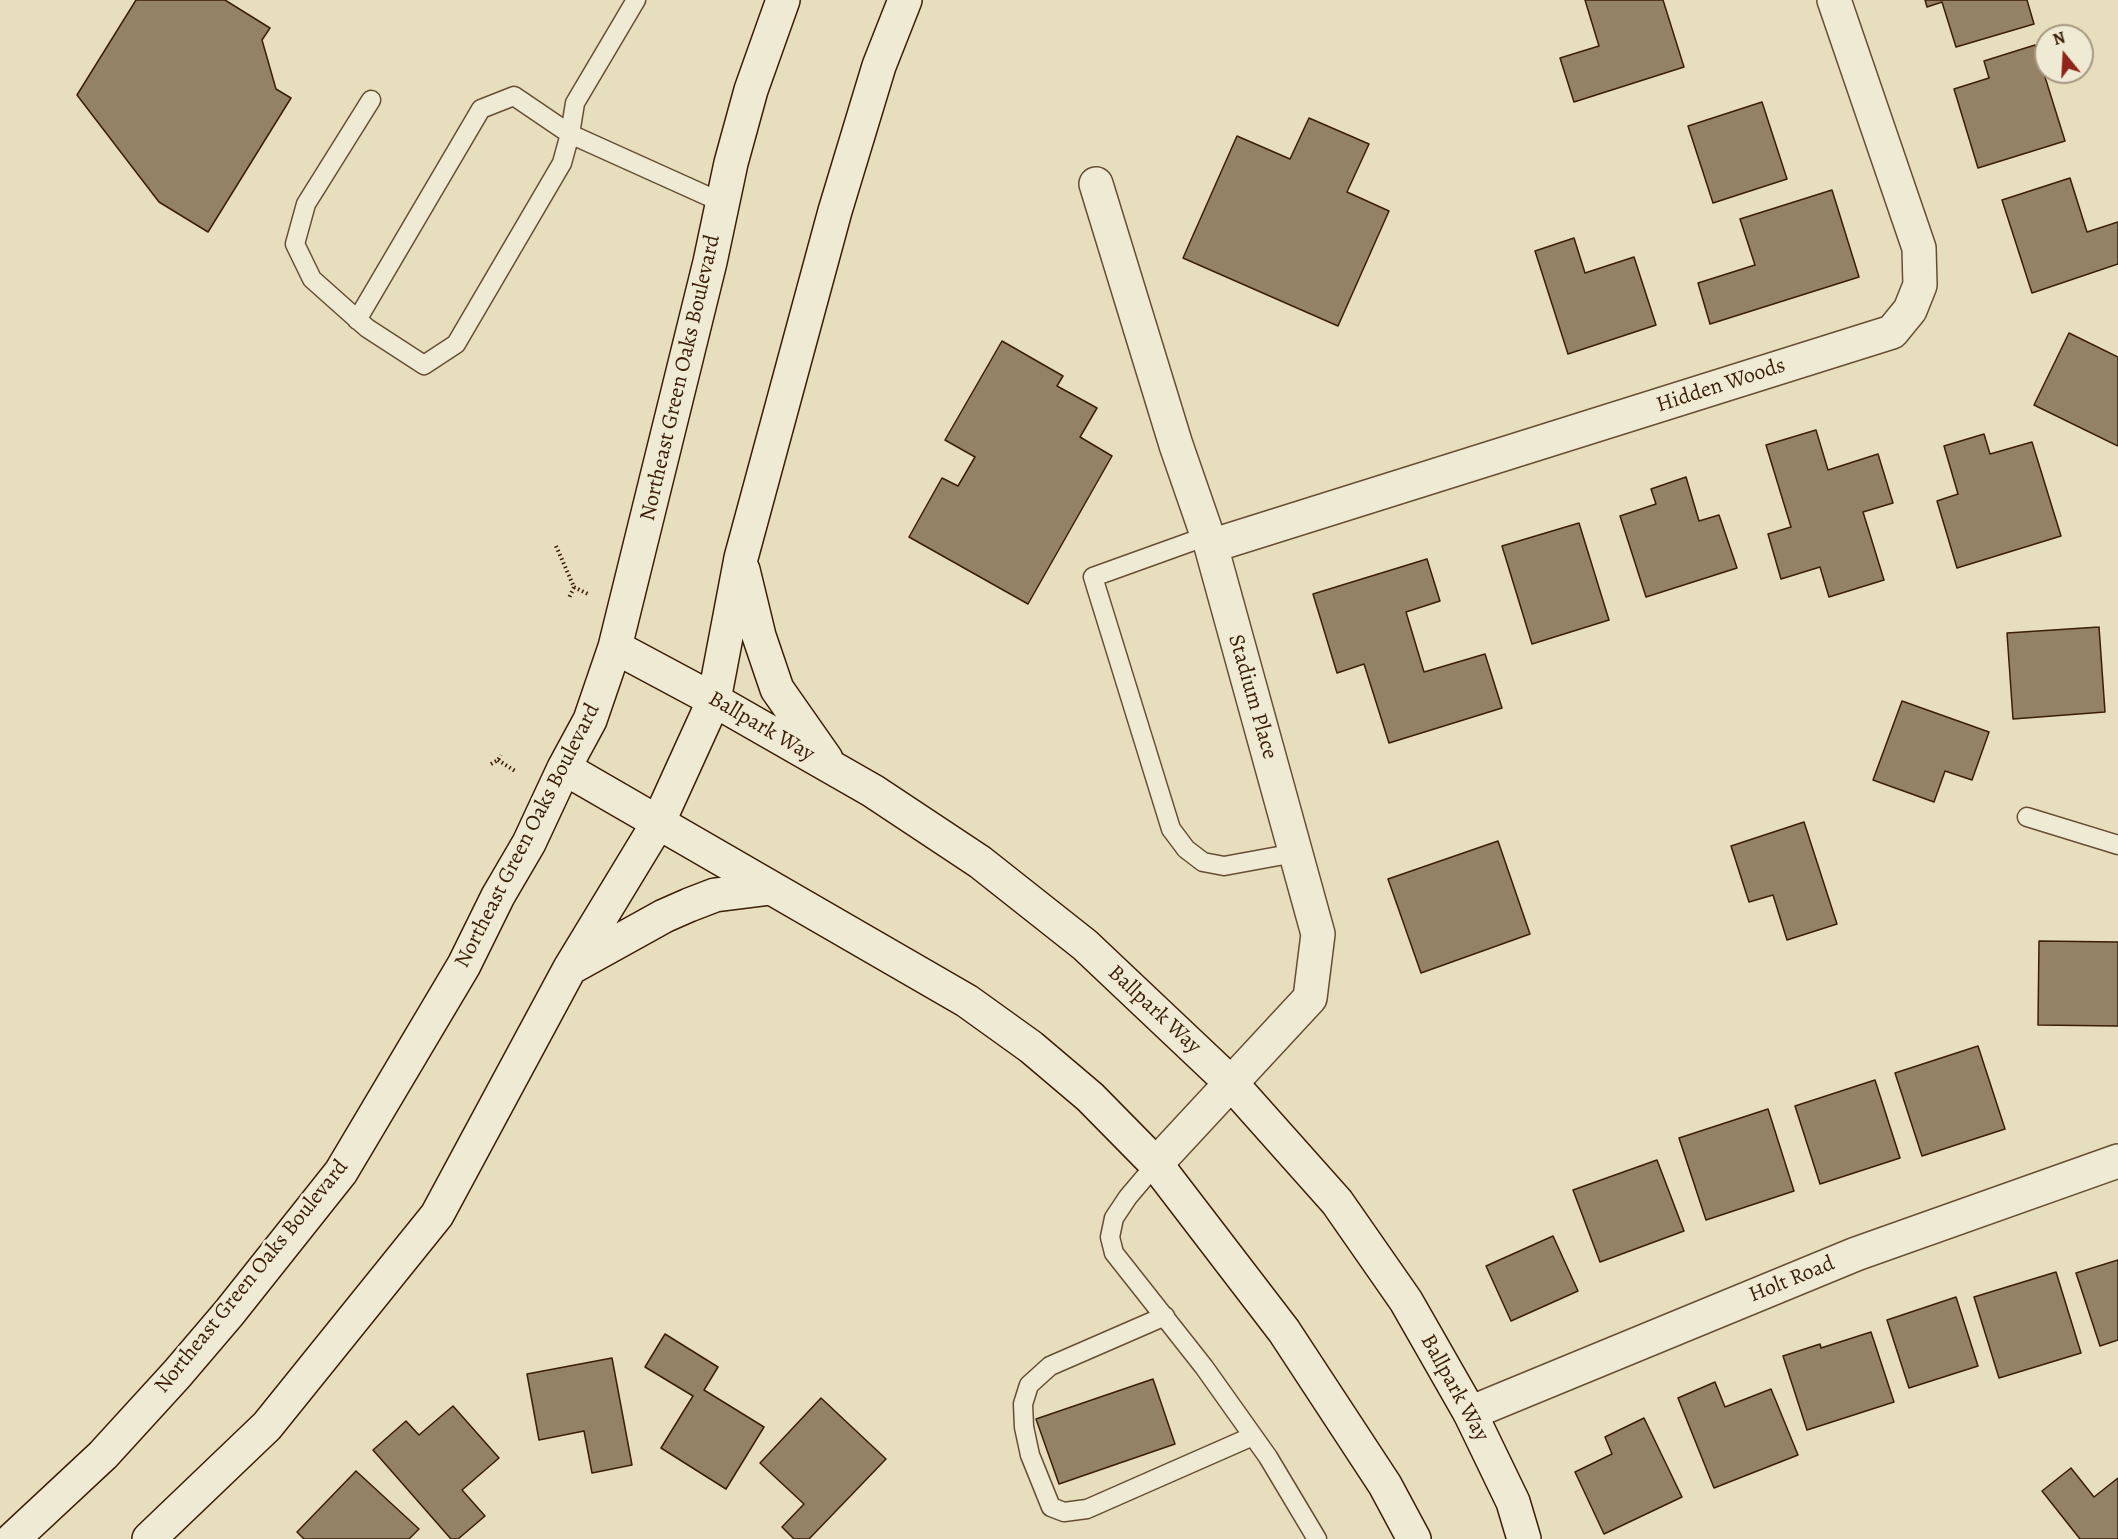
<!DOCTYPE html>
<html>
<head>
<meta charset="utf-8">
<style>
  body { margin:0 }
  #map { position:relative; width:2118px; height:1539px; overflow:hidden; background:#e7debd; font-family:Alegreya,serif }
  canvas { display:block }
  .north { position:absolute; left:2034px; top:24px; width:60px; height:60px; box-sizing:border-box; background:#efead4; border:2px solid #a79881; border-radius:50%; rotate:342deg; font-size:16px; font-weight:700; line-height:24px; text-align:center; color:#3b1e04 }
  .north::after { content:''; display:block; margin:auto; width:21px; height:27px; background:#8f2418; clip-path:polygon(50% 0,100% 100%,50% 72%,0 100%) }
</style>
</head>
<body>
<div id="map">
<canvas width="2118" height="1539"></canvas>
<div class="north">N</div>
</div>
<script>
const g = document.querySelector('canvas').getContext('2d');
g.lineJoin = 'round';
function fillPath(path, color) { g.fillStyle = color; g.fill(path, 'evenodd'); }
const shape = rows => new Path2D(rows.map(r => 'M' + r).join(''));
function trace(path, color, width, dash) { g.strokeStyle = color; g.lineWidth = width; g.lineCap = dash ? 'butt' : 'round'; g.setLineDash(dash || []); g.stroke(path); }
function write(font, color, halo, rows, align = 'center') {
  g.font = font + ' Alegreya,serif'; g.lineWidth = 6; g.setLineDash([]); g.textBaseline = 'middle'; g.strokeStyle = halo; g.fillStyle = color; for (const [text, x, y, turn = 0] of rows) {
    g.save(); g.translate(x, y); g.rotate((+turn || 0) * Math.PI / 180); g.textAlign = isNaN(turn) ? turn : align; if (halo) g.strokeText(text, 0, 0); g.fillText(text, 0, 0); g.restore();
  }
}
const building = shape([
  [136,0,225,0,270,28,262,40,276,89,291,98,208,232,159,202,77,95,136,0],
  [1585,0,1663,0,1684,67,1574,102,1560,58,1599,46,1585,0],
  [1925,0,2027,0,2034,24,1956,47,1942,2,1927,7,1925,0],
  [2035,45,2065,141,1978,168,1954,89,1989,78,1984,61,2035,45],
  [1762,102,1787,179,1713,203,1688,126,1762,102],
  [1309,118,1369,144,1347,192,1389,211,1338,326,1183,258,1237,136,1290,159,1309,118],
  [2070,178,2087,232,2118,222,2118,264,2032,293,2002,200,2070,178],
  [1832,190,1859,277,1710,324,1698,283,1755,265,1740,219,1832,190],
  [1574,238,1585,273,1634,257,1656,325,1568,354,1535,251,1574,238],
  [2069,333,2118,357,2118,446,2034,405,2069,333],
  [1002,341,1063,376,1057,386,1097,408,1080,437,1112,456,1028,604,909,537,942,478,958,486,975,457,945,440,1002,341],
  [1816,430,1828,470,1878,454,1893,503,1863,512,1884,580,1829,597,1820,567,1781,579,1768,534,1791,527,1766,445,1816,430],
  [1984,434,1990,454,2032,442,2061,536,1957,568,1937,501,1958,494,1944,446,1984,434],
  [1686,477,1699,521,1719,515,1737,568,1646,597,1620,516,1656,504,1651,489,1686,477],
  [1579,523,1609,620,1532,644,1502,546,1579,523],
  [1427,559,1440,601,1406,612,1424,672,1485,654,1502,708,1389,743,1364,664,1337,673,1313,594,1427,559],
  [2099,627,2105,712,2013,719,2007,633,2099,627],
  [1902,701,1989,732,1972,780,1945,771,1934,802,1873,780,1902,701],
  [1804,822,1837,924,1787,940,1773,895,1749,902,1731,846,1804,822],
  [1498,841,1530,934,1421,973,1388,879,1498,841],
  [2039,941,2118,942,2118,1026,2038,1025,2039,941],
  [1978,1046,2005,1129,1922,1156,1895,1073,1978,1046],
  [1875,1080,1900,1158,1820,1184,1795,1106,1875,1080],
  [1768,1109,1794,1191,1706,1220,1679,1138,1768,1109],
  [1657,1160,1684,1231,1600,1262,1573,1190,1657,1160],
  [1553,1236,1578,1291,1511,1321,1486,1266,1553,1236],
  [2118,1260,2118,1340,2100,1346,2076,1273,2118,1260],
  [2056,1272,2081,1353,1999,1378,1974,1297,2056,1272],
  [1956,1297,1978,1366,1909,1388,1887,1320,1956,1297],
  [1871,1332,1894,1402,1807,1430,1783,1356,1820,1344,1821,1348,1871,1332],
  [665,1334,718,1367,704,1390,764,1427,726,1489,661,1448,693,1396,645,1367,665,1334],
  [612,1358,632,1465,592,1473,584,1431,539,1440,527,1374,612,1358],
  [1153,1379,1175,1444,1059,1484,1036,1419,1153,1379],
  [1715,1382,1725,1407,1771,1389,1798,1455,1714,1488,1678,1398,1715,1382],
  [821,1398,886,1459,809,1539,794,1539,782,1527,804,1504,760,1463,821,1398],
  [453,1406,499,1458,462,1490,485,1516,458,1539,451,1539,373,1450,406,1421,419,1435,453,1406],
  [1644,1418,1682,1497,1604,1534,1575,1472,1612,1454,1605,1437,1644,1418],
  [2071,1468,2094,1497,2118,1478,2118,1539,2080,1539,2042,1491,2071,1468],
  [356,1471,419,1529,409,1539,304,1539,297,1532,356,1471]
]);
const path = shape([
  [556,546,574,587,569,598],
  [574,587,588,594],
  [498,760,515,771],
  [491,764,498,760,501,755]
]);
const lane = shape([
  [371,100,306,204,295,244,312,279,367,328,424,365,456,344,562,163,570,134,723,203],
  [357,320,481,109,514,96,570,134,575,103,636,0],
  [1207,536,1093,577,1171,829,1186,849,1203,862,1224,866,1295,853],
  [2027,817,2118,845],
  [1156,1164,1128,1197,1114,1218,1110,1237,1114,1253,1204,1367,1268,1457,1317,1539],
  [1165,1316,1050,1366,1029,1385,1023,1404,1024,1427,1030,1455,1051,1507,1064,1512,1087,1509,1253,1436]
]);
const street = shape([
  [1096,184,1176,445,1211,546,1318,934,1310,998,1156,1164],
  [1211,546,1892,332,1910,310,1920,285,1919,248,1834,0],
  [1470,1413,1856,1254,2118,1161]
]);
const secondary = shape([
  [743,570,759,636,777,689,826,759],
  [615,647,714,700,873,791,980,862,1085,945,1231,1083,1337,1202,1406,1301,1470,1413,1513,1502,1524,1539],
  [564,768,967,1001,1031,1047,1090,1097,1156,1164,1284,1331,1385,1485,1414,1539],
  [572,967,664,916,689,905,715,895,771,888],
  [13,1539,103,1455,177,1374,229,1313,341,1172,464,965,498,896,529,843,564,768,590,720,615,647,710,262,731,163,751,90,783,0],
  [149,1539,267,1426,437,1215,570,968,658,823,714,700,741,558,835,211,879,66,905,0]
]);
const streetNames = [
  ["Northeast Green Oaks Boulevard",681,378,-77],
  ["Hidden Woods",1721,386,-18],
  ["Stadium Place",1252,697,74],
  ["Ballpark Way",761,727,30],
  ["Northeast Green Oaks Boulevard",528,836,-63],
  ["Ballpark Way",1154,1010,43],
  ["Northeast Green Oaks Boulevard",252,1277,-51],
  ["Holt Road",1792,1280,-22],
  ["Ballpark Way",1454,1388,61]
];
fillPath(building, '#948264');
trace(building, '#3b1e04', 1.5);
trace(lane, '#664e32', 21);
trace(street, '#664e32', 36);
trace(secondary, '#3b1e04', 36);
trace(path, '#3b1e04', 4, [1.5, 3]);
trace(lane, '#efead4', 18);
trace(street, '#efead4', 33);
trace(secondary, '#efead4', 33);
write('22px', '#3b1e04', '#efead4', streetNames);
</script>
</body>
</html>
